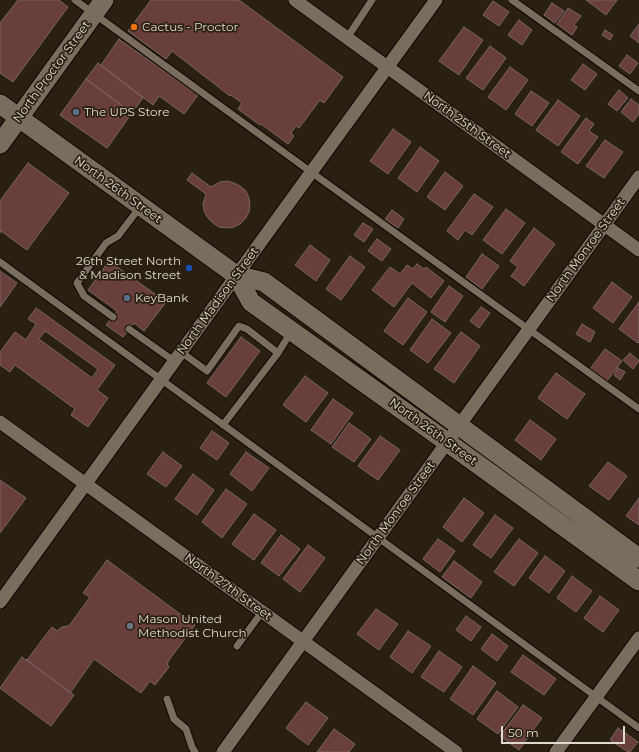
<!DOCTYPE html>
<html>
<head>
<meta charset="utf-8">
<style>
  body { margin:0 }
  #map { position:relative; width:639px; height:752px; overflow:hidden; background:#291f12; font-family:Montserrat,sans-serif }
  canvas { display:block }
  .scale { position:absolute; left:501px; top:726px; width:124px; height:18px; box-sizing:border-box; border:2px solid #e0d9d0; border-top:0; padding-left:5px; font-size:12px; line-height:14px; white-space:nowrap; color:#e0d9d0; -webkit-text-stroke:3px #291f12; paint-order:stroke }
</style>
</head>
<body>
<div id="map">
<canvas width="639" height="752"></canvas>
<div class="scale">50 m</div>
</div>
<script>
const g = document.querySelector('canvas').getContext('2d');
g.lineJoin = 'round';
function fillPath(path, color) { g.fillStyle = color; g.fill(path, 'evenodd'); }
const shape = rows => new Path2D(rows.map(r => 'M' + r).join(''));
function trace(path, color, width, dash) { g.strokeStyle = color; g.lineWidth = width; g.lineCap = dash ? 'butt' : 'round'; g.setLineDash(dash || []); g.stroke(path); }
function write(font, color, halo, rows, align = 'center') {
  g.font = font + ' Montserrat,sans-serif'; g.lineWidth = 3.5; g.setLineDash([]); g.textBaseline = 'middle'; g.strokeStyle = halo; g.fillStyle = color; for (const [text, x, y, turn = 0] of rows) {
    g.save(); g.translate(x, y); g.rotate((+turn || 0) * Math.PI / 180); g.textAlign = isNaN(turn) ? turn : align; if (halo) g.strokeText(text, 0, 0); g.fillText(text, 0, 0); g.restore();
  }
}
const building = shape([
  [18,0,59,0,68,7,13,82,0,73,0,23,18,0],
  [151,0,239,0,343,77,324,103,320,100,299,128,296,126,291,133,294,136,288,144,261,124,260,125,238,109,242,103,231,95,230,96,172,51,166,59,128,31,151,0],
  [586,0,617,0,606,15,586,0],
  [493,1,509,12,499,26,483,15,493,1],
  [552,3,564,11,555,23,544,15,552,3],
  [568,8,581,16,574,25,577,27,572,35,557,24,568,8],
  [519,20,532,30,522,45,508,35,519,20],
  [639,24,639,43,630,36,639,24],
  [464,27,483,40,459,75,439,61,464,27],
  [605,30,613,35,610,40,602,35,605,30],
  [119,39,198,95,184,114,159,96,153,105,101,65,119,39],
  [490,46,506,58,483,90,466,78,490,46],
  [627,55,638,63,630,74,619,66,627,55],
  [98,63,143,98,132,113,86,79,98,63],
  [583,64,597,74,585,90,571,80,583,64],
  [510,67,528,80,506,110,488,97,510,67],
  [86,79,132,113,107,148,60,115,86,79],
  [619,90,628,98,617,111,608,104,619,90],
  [531,91,549,103,532,126,515,114,531,91],
  [631,99,639,105,639,114,633,122,621,112,631,99],
  [558,100,580,116,558,146,536,130,558,100],
  [586,118,594,124,589,131,598,137,578,164,561,152,586,118],
  [393,129,411,142,388,174,370,161,393,129],
  [605,140,623,152,604,178,586,166,605,140],
  [420,147,439,161,417,192,398,178,420,147],
  [28,163,69,193,27,250,1,231,0,233,0,201,28,163],
  [445,172,463,186,445,210,427,197,445,172],
  [192,173,211,187,220,182,227,181,234,183,240,186,246,191,249,198,250,205,249,212,245,219,240,224,234,227,227,228,219,227,213,223,208,218,204,211,203,204,206,194,187,180,192,173],
  [474,194,493,207,472,235,465,230,458,240,447,231,474,194],
  [506,209,525,223,502,254,483,240,506,209],
  [392,210,404,219,398,228,385,219,392,210],
  [363,223,373,229,364,242,354,235,363,223],
  [534,228,555,244,524,286,511,276,518,267,510,261,534,228],
  [377,239,391,249,382,261,368,251,377,239],
  [310,245,330,260,316,281,295,265,310,245],
  [482,254,499,266,482,289,466,277,482,254],
  [350,256,365,267,341,300,326,289,350,256],
  [109,261,166,302,144,331,134,323,123,337,106,325,117,311,88,290,109,261],
  [417,264,424,269,426,267,444,281,431,298,412,283,394,307,372,290,390,267,400,274,407,265,413,269,417,264],
  [0,271,17,283,0,307,0,271],
  [612,282,632,297,613,323,593,308,612,282],
  [449,286,463,296,445,322,431,312,449,286],
  [408,298,427,312,403,345,384,331,408,298],
  [639,302,639,342,638,343,619,329,639,302],
  [481,307,490,313,479,328,470,321,481,307],
  [36,308,115,365,97,390,108,398,88,427,71,415,75,409,15,365,10,372,0,365,0,352,15,332,26,340,36,324,28,319,36,308],
  [45,331,98,369,92,378,39,339,45,331],
  [432,319,451,333,428,363,410,350,432,319],
  [582,324,595,332,590,342,576,334,582,324],
  [461,332,480,346,454,383,434,369,461,332],
  [241,337,260,351,226,397,207,383,241,337],
  [605,349,622,361,607,381,590,369,605,349],
  [630,353,639,361,633,369,623,360,630,353],
  [618,368,625,372,620,380,614,375,618,368],
  [556,373,585,394,567,419,538,398,556,373],
  [305,376,328,393,306,422,283,405,305,376],
  [333,399,353,413,331,444,311,430,333,399],
  [530,420,556,439,541,460,515,440,530,420],
  [349,423,371,439,354,462,332,447,349,423],
  [212,431,229,443,217,460,200,448,212,431],
  [380,436,400,450,378,480,358,466,380,436],
  [163,452,182,466,166,487,147,474,163,452],
  [246,452,269,468,252,491,230,474,246,452],
  [608,462,627,476,609,500,589,486,608,462],
  [193,474,214,490,197,515,175,499,193,474],
  [0,480,26,498,0,533,0,480],
  [226,489,247,504,222,538,202,522,226,489],
  [464,498,484,513,462,542,443,527,464,498],
  [639,498,639,525,626,516,639,498],
  [254,514,276,530,254,560,232,544,254,514],
  [495,515,513,528,491,558,473,545,495,515],
  [281,535,300,549,279,576,261,563,281,535],
  [438,539,455,551,440,572,423,559,438,539],
  [519,539,538,553,514,586,494,572,519,539],
  [308,545,325,558,300,592,283,579,308,545],
  [545,556,565,571,549,593,529,578,545,556],
  [107,560,195,625,169,660,167,664,169,667,155,685,150,681,141,693,94,659,70,693,26,659,27,660,52,627,57,631,62,627,69,626,90,597,83,593,107,560],
  [454,561,482,582,471,598,442,577,454,561],
  [572,576,592,591,576,612,557,598,572,576],
  [600,596,619,610,603,632,584,618,600,596],
  [376,609,398,624,379,650,357,634,376,609],
  [466,616,481,627,471,641,456,630,466,616],
  [408,631,431,646,412,673,390,657,408,631],
  [492,634,508,646,497,661,481,649,492,634],
  [439,651,462,667,444,692,421,677,439,651],
  [523,655,556,679,544,695,511,672,523,655],
  [22,657,74,695,51,726,0,688,22,657],
  [473,666,496,683,473,715,450,699,473,666],
  [497,691,518,707,498,734,477,719,497,691],
  [306,702,328,718,308,745,286,728,306,702],
  [523,705,542,718,519,750,500,736,523,705],
  [618,728,638,742,630,752,628,752,610,740,618,728],
  [334,729,355,744,349,752,317,752,334,729]
]);
const lane = shape([
  [75,0,311,172,639,409],
  [512,0,639,91],
  [347,38,372,0],
  [0,262,639,728],
  [113,317,84,296,77,283,106,243,118,236,140,207],
  [129,329,174,361],
  [181,352,207,371,239,326,247,329,278,353],
  [223,425,278,353,291,332],
  [237,646,262,612],
  [167,699,174,719,186,729,192,747,195,752]
]);
const street = shape([
  [295,0,639,250],
  [0,422,456,752],
  [0,602,436,0],
  [223,752,639,177],
  [556,752,639,638]
]);
const secondary = shape([
  [0,104,236,275,264,282,639,558],
  [0,144,104,0],
  [236,275,251,302,447,442,639,581]
]);
const markers = [
  [134,27,4,"#e8710a"],
  [76,112,4,"#5c6f8a"],
  [189,268,4,"#1a4fb4"],
  [127,298,4,"#5c6f8a"],
  [130,626,4,"#6b7280"]
];
const poiNames = [
  ["Cactus - Proctor",142,27],
  ["The UPS Store",84,112],
  ["26th Street North",181,261,"right"],
  ["& Madison Street",181,275,"right"],
  ["KeyBank",135,298],
  ["Mason United",138,619],
  ["Methodist Church",138,633]
];
const streetNames = [
  ["North Proctor Street",52,72,-54],
  ["North 25th Street",467,125,36],
  ["North 26th Street",118,190,36],
  ["North Monroe Street",586,250,-54],
  ["North Madison Street",218,301,-54],
  ["North 26th Street",433,432,36],
  ["North Monroe Street",396,513,-54],
  ["North 27th Street",228,587,36]
];
fillPath(building, '#683f3c');
trace(building, '#7a6563', 1);
trace(lane, '#110801', 9);
trace(street, '#110801', 15);
trace(secondary, '#110801', 21);
trace(lane, '#796d5e', 7);
trace(street, '#796d5e', 13);
trace(secondary, '#796d5e', 19);
for (const [x, y, r, color] of markers) { const dot = new Path2D(); dot.arc(x, y, r, 0, 2 * Math.PI); g.fillStyle = color; g.fill(dot); trace(dot, '#291f12', 1.5); }
write('12px', '#e0d9d0', '#291f12', poiNames, 'left');
write('12px', '#e0d9d0', '#291f12', streetNames);
</script>
</body>
</html>
